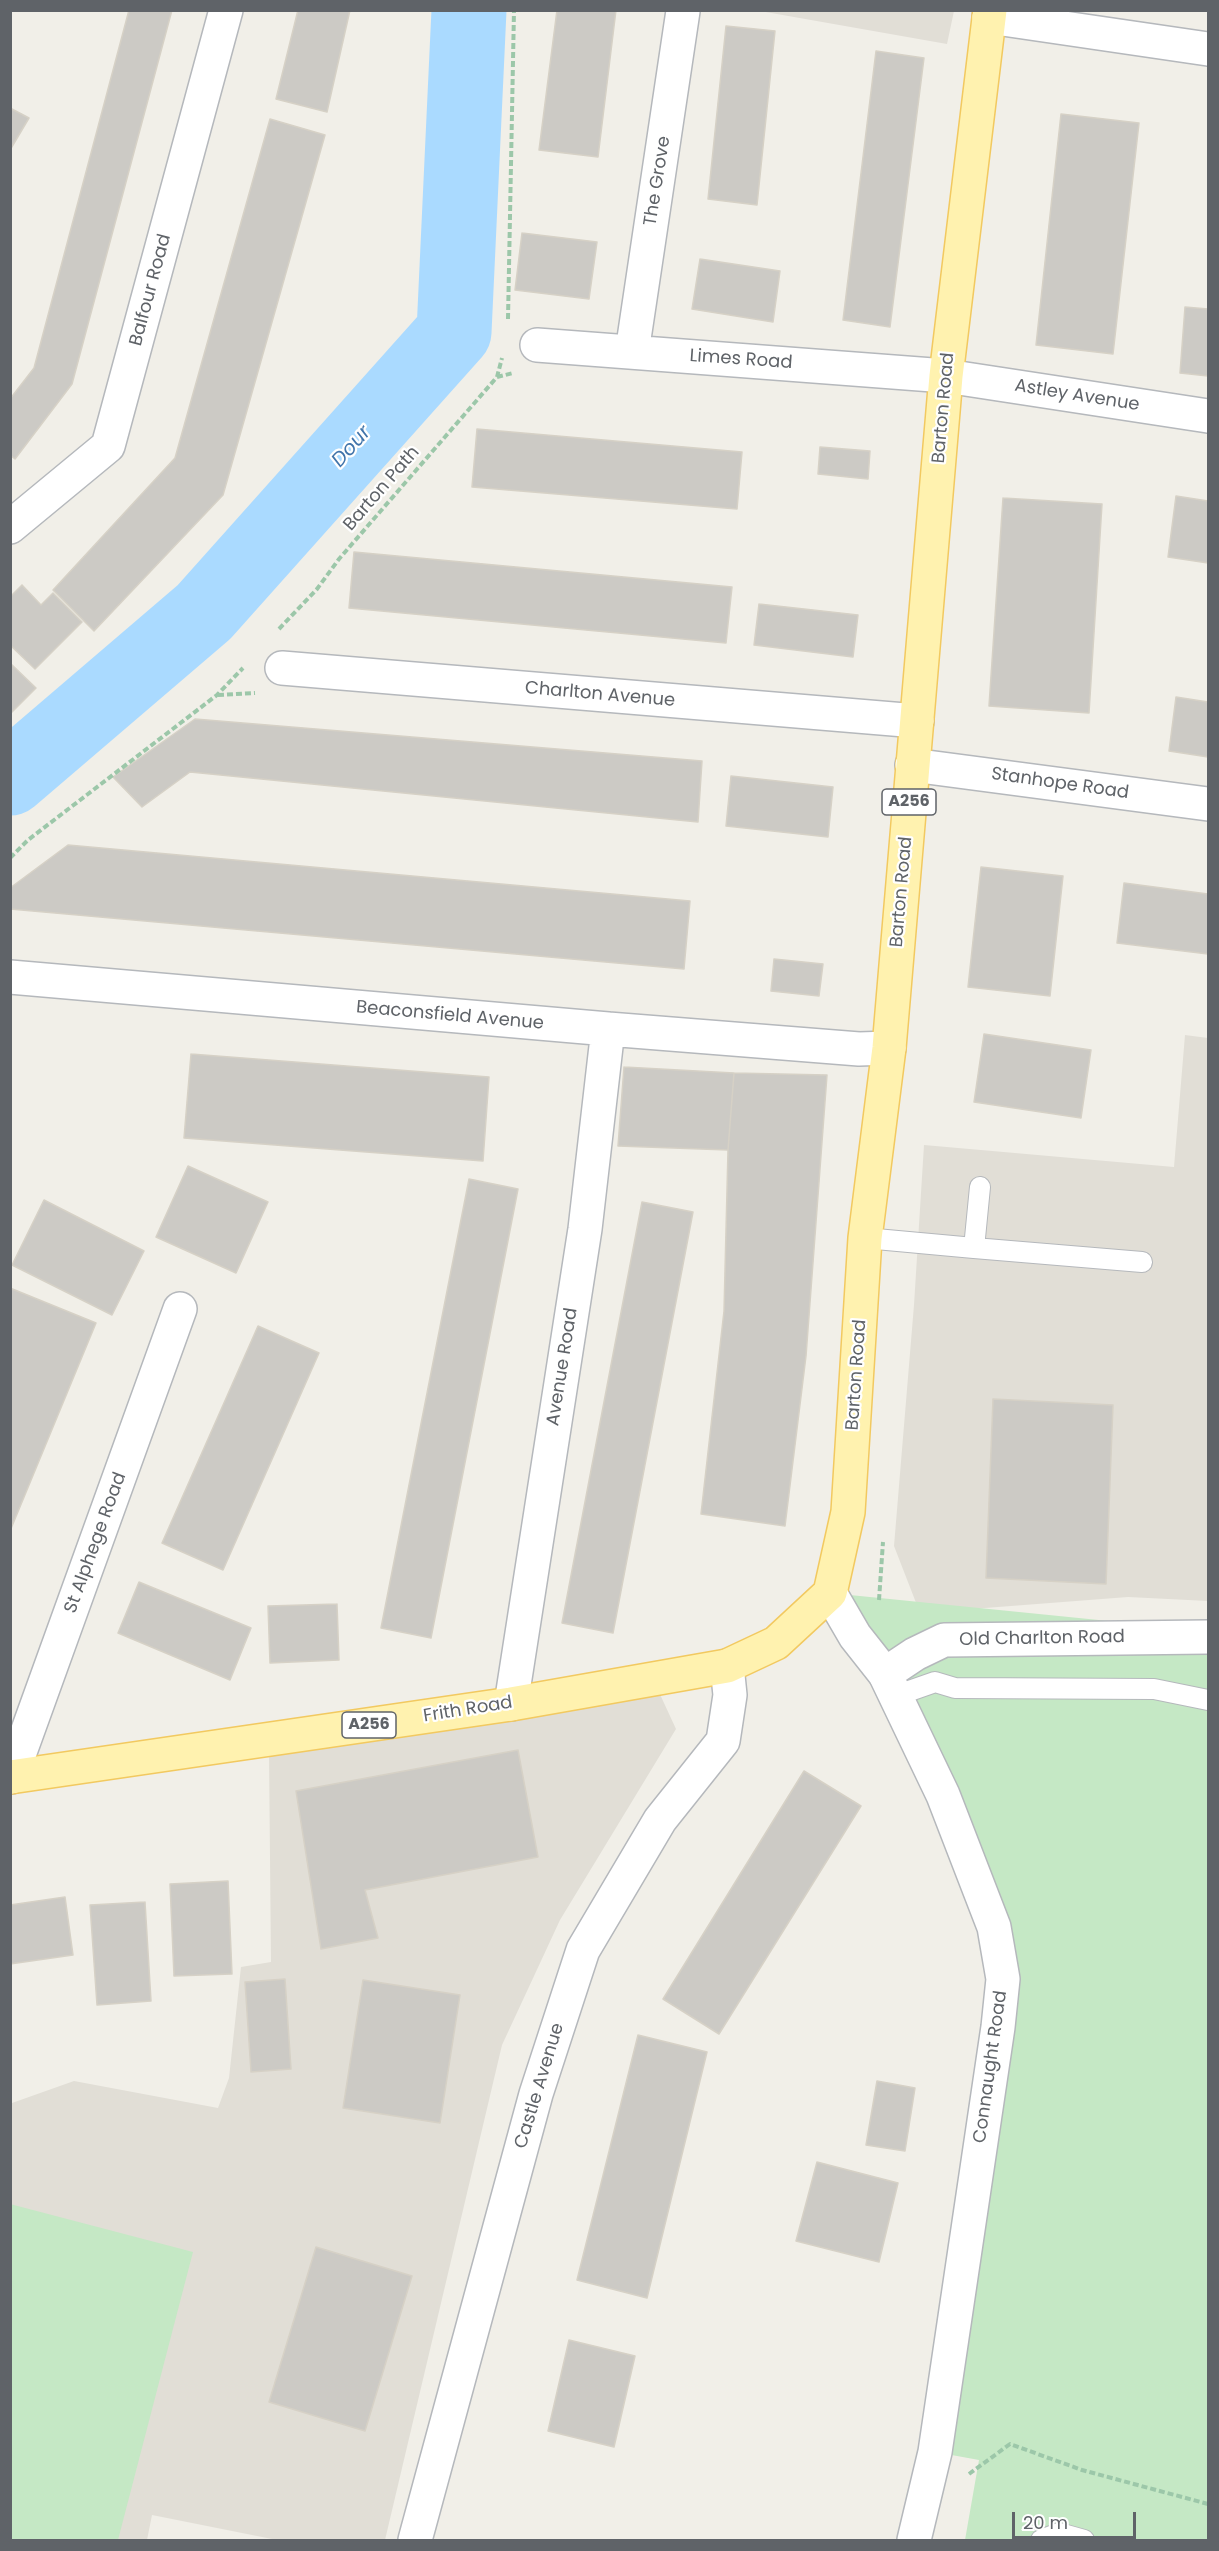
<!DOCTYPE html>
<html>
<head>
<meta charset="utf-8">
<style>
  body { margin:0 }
  #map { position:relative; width:1219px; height:2551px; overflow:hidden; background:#f1efe8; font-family:Poppins,sans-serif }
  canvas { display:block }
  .frame { position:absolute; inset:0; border:12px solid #5f6368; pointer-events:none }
  .scale { position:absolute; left:1012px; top:2512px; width:124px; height:27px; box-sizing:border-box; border:3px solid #5f6368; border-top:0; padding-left:8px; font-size:18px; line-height:21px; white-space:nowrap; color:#5f6368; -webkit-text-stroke:4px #fff; paint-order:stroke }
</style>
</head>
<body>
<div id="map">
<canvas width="1219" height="2551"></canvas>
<div class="frame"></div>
<div class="scale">20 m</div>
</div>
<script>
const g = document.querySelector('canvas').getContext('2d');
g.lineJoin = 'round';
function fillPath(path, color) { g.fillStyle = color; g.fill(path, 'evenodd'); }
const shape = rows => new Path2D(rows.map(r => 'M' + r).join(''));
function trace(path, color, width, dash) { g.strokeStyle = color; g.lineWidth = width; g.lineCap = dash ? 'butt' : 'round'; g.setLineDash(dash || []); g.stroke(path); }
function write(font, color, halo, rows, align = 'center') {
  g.font = font + ' Poppins,sans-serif'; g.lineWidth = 4.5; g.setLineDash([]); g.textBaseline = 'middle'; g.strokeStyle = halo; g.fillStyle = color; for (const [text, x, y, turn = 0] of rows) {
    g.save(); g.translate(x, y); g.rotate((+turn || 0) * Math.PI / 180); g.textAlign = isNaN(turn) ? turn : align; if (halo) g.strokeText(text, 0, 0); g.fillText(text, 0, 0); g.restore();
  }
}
const education = shape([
  [760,11,954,10,954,11,947,44],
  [1185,1035,1208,1038,1208,1601,1128,1597,920,1613,894,1546,914,1305,924,1145,1174,1167],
  [658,1690,676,1729,560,1920,502,2045,385,2540,277,2540,152,2515,147,2540,11,2540,12,2103,74,2081,218,2108,229,2078,241,1967,271,1962,269,1753]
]);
const green = shape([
  [830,1593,1208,1631,1208,2540,965,2540,979,2460,935,2452,994,1927],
  [10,2204,193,2252,118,2540,11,2540]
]);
const river = shape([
  [10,778,204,612,454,332,469,10]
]);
const building = shape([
  [129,10,172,10,72,384,15,459,10,455,10,399,34,368,129,10],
  [298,10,350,10,327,112,276,99,298,10],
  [557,10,616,10,598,157,539,150,557,10],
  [726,26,775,31,757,205,708,199,726,26],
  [876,51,924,58,890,327,843,320,876,51],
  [10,108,29,118,10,150,10,108],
  [1061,114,1139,123,1113,354,1036,345,1061,114],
  [270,119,325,135,223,495,94,631,53,590,175,458,270,119],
  [522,233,597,242,589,299,515,290,522,233],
  [700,259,780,271,773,322,692,309,700,259],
  [1185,307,1208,309,1208,376,1180,373,1185,307],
  [477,429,742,452,737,509,472,487,477,429],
  [820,447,870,451,868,479,818,474,820,447],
  [1176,496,1208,501,1208,563,1168,557,1176,496],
  [1003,498,1102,504,1089,713,989,706,1003,498],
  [354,552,732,587,726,643,349,608,354,552],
  [22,585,41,605,53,593,82,622,35,669,10,645,10,597,22,585],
  [759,604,858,615,853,657,754,645,759,604],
  [10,663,36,688,10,714,10,663],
  [1176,697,1208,702,1208,757,1169,751,1176,697],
  [195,719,702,761,698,822,190,772,142,807,113,777,195,719],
  [731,776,833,787,828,837,726,826,731,776],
  [68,845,690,901,684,969,10,909,10,888,68,845],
  [981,867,1063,876,1050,996,968,987,981,867],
  [1124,883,1208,894,1208,954,1117,943,1124,883],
  [774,959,823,964,819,996,771,991,774,959],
  [984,1034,1091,1050,1081,1118,974,1102,984,1034],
  [191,1054,489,1077,483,1161,184,1138,191,1054],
  [624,1067,734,1073,728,1150,618,1146,624,1067],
  [734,1073,827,1075,806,1356,785,1526,701,1514,724,1311,728,1150,734,1073],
  [188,1166,268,1202,236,1273,156,1237,188,1166],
  [469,1179,518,1189,431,1638,381,1628,469,1179],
  [44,1200,144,1251,112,1315,12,1265,44,1200],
  [642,1202,693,1212,613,1633,562,1623,642,1202],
  [10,1288,96,1323,10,1531,10,1288],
  [258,1326,319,1353,223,1570,162,1543,258,1326],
  [993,1399,1113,1405,1106,1584,986,1578,993,1399],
  [139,1582,251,1628,230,1680,118,1633,139,1582],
  [337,1604,339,1660,270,1663,268,1606,337,1604],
  [518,1750,538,1857,365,1890,378,1938,321,1949,296,1791,518,1750],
  [804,1771,861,1806,719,2034,663,1999,804,1771],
  [228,1881,232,1974,174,1976,170,1884,228,1881],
  [65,1897,73,1955,10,1964,10,1905,65,1897],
  [145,1902,151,2001,97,2005,90,1905,145,1902],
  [285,1979,291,2069,251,2072,245,1982,285,1979],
  [363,1980,460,1995,440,2123,343,2108,363,1980],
  [638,2035,707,2052,647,2298,577,2280,638,2035],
  [877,2081,915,2088,905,2151,866,2145,877,2081],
  [817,2162,898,2183,879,2262,796,2241,817,2162],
  [316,2247,412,2276,365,2431,269,2402,316,2247],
  [569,2340,635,2356,614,2447,548,2431,569,2340]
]);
const path = shape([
  [508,319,514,10],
  [497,377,513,373],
  [279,629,317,589,339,559,497,377,502,358],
  [218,695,255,693],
  [10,858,28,840,217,695,243,668],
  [879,1600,883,1542],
  [969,2474,1010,2444,1082,2470,1208,2504]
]);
const service = shape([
  [865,1238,974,1248,980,1187],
  [974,1248,1142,1262],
  [895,1696,935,1682,955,1688,1154,1689,1208,1700],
  [1041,2540,1059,2533,1084,2540]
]);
const minor = shape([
  [989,17,1208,49],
  [537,345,946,376,1208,416],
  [632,352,683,11],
  [10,527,108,446,226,10],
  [282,668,917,721],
  [912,765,1208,804],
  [10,977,608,1029,859,1049,889,1048],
  [885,1674,915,1654,944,1640,1208,1637],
  [511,1704,585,1229,608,1029],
  [11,1777,180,1309],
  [415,2540,536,2094,583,1950,660,1820,723,1741,730,1695,727,1666]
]);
const tertiary = shape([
  [830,1593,855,1636,885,1674,943,1795,994,1927,1003,1979,998,2027,935,2452,914,2540]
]);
const primary = shape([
  [10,1777,511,1704,727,1666,776,1643,830,1593,848,1512,865,1238,889,1048,946,376,990,10]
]);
const shields = [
  [909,802,54],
  [369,1725,54]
];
const shieldNames = [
  ["A256",909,802],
  ["A256",369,1725]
];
const streetNames = [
  ["The Grove",658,181,-81],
  ["Balfour Road",151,290,-75],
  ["Limes Road",741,360,4],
  ["Astley Avenue",1077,396,9],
  ["Barton Road",944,408,-85],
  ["Barton Path",382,489,-49],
  ["Charlton Avenue",600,695,5],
  ["Stanhope Road",1060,784,8],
  ["Barton Road",902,892,-85],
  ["Beaconsfield Avenue",450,1016,5],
  ["Avenue Road",563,1367,-81],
  ["Barton Road",857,1375,-86],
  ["St Alphege Road",96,1543,-70],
  ["Old Charlton Road",1042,1639,-1],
  ["Frith Road",468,1710,-9],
  ["Connaught Road",991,2067,-82],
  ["Castle Avenue",540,2086,-73]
];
const waterNames = [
  ["Dour",352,447,-48]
];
fillPath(education, '#e1ded6');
fillPath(green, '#c5e8c5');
trace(river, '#aadaff', 75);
fillPath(building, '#cccac5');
trace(building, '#d6d1c6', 1.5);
trace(service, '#b5b8bc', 22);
trace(minor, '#b5b8bc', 36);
trace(tertiary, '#b5b8bc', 36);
trace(primary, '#f2c960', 36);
trace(path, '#9cc7a9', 4, [6, 3]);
trace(service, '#fff', 20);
trace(minor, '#fff', 33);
trace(tertiary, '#fff', 33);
trace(primary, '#fff2af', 33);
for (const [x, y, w] of shields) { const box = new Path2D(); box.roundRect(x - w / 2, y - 13, w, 26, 4.5); g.fillStyle = '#fff'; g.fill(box); trace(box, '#5f6368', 1.5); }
write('bold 16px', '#5f6368', null, shieldNames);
write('18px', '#5f6368', '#fff', streetNames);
write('italic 20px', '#4174aa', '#fff', waterNames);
</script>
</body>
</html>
